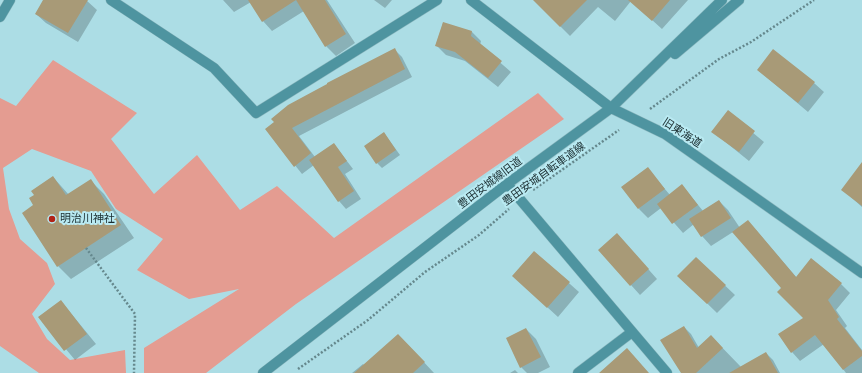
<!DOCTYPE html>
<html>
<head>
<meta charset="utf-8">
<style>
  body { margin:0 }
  canvas { display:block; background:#acdde5 }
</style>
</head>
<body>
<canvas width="862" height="373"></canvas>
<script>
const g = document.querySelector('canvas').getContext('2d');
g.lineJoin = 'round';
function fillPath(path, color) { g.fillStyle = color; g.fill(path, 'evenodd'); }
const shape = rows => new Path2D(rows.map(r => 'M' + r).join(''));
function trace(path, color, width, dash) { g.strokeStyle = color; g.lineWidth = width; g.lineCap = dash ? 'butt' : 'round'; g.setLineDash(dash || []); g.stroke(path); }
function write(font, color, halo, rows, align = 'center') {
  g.font = font + ' Figtree,"Noto Sans JP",sans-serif'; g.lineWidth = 4; g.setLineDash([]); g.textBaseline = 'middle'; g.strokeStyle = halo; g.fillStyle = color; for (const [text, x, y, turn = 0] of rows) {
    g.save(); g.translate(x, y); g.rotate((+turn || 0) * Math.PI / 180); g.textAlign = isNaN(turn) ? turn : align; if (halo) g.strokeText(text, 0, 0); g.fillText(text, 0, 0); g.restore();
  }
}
const green = shape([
  [53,60,137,113,111,139,154,194,197,155,240,210,277,186,334,238,538,93,564,119,296,304,206,373,144,373,144,348,239,289,189,299,137,270,163,239,116,209,91,171,32,149,3,168,9,209,20,239,47,263,55,284,32,314,47,339,70,360,125,350,126,373,39,373,0,346,0,98,16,106]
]);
const shadow = shape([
  [44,0,86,0,97,10,78,42,46,23,36,14],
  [223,0,327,0,355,43,336,56,326,46,304,11,272,31,263,21,251,2,234,12],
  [374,0,392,0,385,8],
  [543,0,688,0,662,29,631,1,615,21,598,7,570,36,539,5],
  [443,23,472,32,481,41,480,45,511,72,498,87,465,61,446,55,437,46],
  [394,49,402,57,412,77,299,136,315,157,334,144,353,169,345,174,361,199,346,209,339,201,314,165,302,174,266,129],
  [758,70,814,83,824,92,808,112],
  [728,112,764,142,749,161,713,132],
  [384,133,400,155,382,168,377,163],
  [862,164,862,207,843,190],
  [648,169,670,195,682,185,703,211,719,201,728,210,740,228,756,230,797,278,841,284,850,293,836,310,847,326,845,328,862,350,862,373,846,373,824,344,800,361,792,352,804,318,782,288,733,232,711,246,702,236,694,224,683,233,661,208,648,218,639,209],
  [53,177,69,195,91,181,104,194,134,238,71,279,58,266,35,205],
  [626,244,657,279,640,295,631,285],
  [534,252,579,292,558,317,513,276],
  [696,258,735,295,717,313,679,276],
  [61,301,96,344,75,360,40,318],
  [684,327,691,334,699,348,711,336,741,367,766,353,773,360,780,373,683,373],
  [526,329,536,339,550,367,538,373,527,373,521,367],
  [408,345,434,373,352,373,363,364,364,365],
  [515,370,518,373,510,373]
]);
const building = shape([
  [43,0,88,0,68,33,35,14],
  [248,0,325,0,346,34,325,47,296,0,262,22],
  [533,0,587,0,560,27],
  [628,0,670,0,652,21],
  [443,22,472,31,471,36,502,61,488,78,455,52,435,46],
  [395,48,405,69,292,128,311,153,294,167,265,129,274,122,271,119,288,105,327,84,327,83],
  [773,49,815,82,798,103,757,70],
  [728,110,755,131,739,152,711,132],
  [384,132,396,150,376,164,364,146],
  [334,143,347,161,338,167,354,191,338,202,309,160],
  [862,162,862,206,841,190],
  [648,167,665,189,638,209,621,187],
  [53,176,66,195,91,179,121,225,57,267,22,213,33,205,29,198,34,195,31,191],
  [682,184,698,205,672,224,657,204],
  [719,200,731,218,701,237,689,219],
  [748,220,796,277,811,258,842,283,828,300,839,317,837,319,862,351,862,356,843,370,815,335,791,353,778,334,803,318,777,292,781,288,732,232],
  [617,233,649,269,630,286,598,250],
  [534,251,570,282,547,308,512,276],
  [696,257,726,285,707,304,677,276],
  [61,300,87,334,64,351,38,317],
  [684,326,697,348,711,335,723,348,696,373,681,373,660,340],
  [526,328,541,357,520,368,506,338],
  [398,334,425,362,413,373,354,373],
  [627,348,649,373,599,373],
  [766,352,778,373,729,373]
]);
const path = shape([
  [650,109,719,59,751,42,814,0],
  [533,190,619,130],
  [86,248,135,314,134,373],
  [298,369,368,320,425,272,479,235,509,209]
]);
const minor = shape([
  [111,0,214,68,256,113,437,0],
  [471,0,611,108,665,134,862,273],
  [0,17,10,0],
  [675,54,739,0],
  [507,184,667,373],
  [263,373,507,184,611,108,722,0],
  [578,373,632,332]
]);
const markers = [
  [52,219,4,"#b12317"]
];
const streetNames = [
  ["旧東海道",682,133,33],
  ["豊田安城自転車道線",544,174,-36],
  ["豊田安城線旧道",490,183,-37]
];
const poiNames = [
  ["明治川神社",60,219]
];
fillPath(green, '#e49c91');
fillPath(shadow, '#0003');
fillPath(building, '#a89a77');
trace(minor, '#8fbac1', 11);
trace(path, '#65888d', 2.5, [2, 2]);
trace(minor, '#4e94a0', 10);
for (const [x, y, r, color] of markers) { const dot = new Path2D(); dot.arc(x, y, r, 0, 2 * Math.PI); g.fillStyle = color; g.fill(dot); trace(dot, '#b9eaf2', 1.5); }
write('11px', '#1b2e31', '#b9eaf2', streetNames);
write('11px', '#1b2e31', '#b9eaf2', poiNames, 'left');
</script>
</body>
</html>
